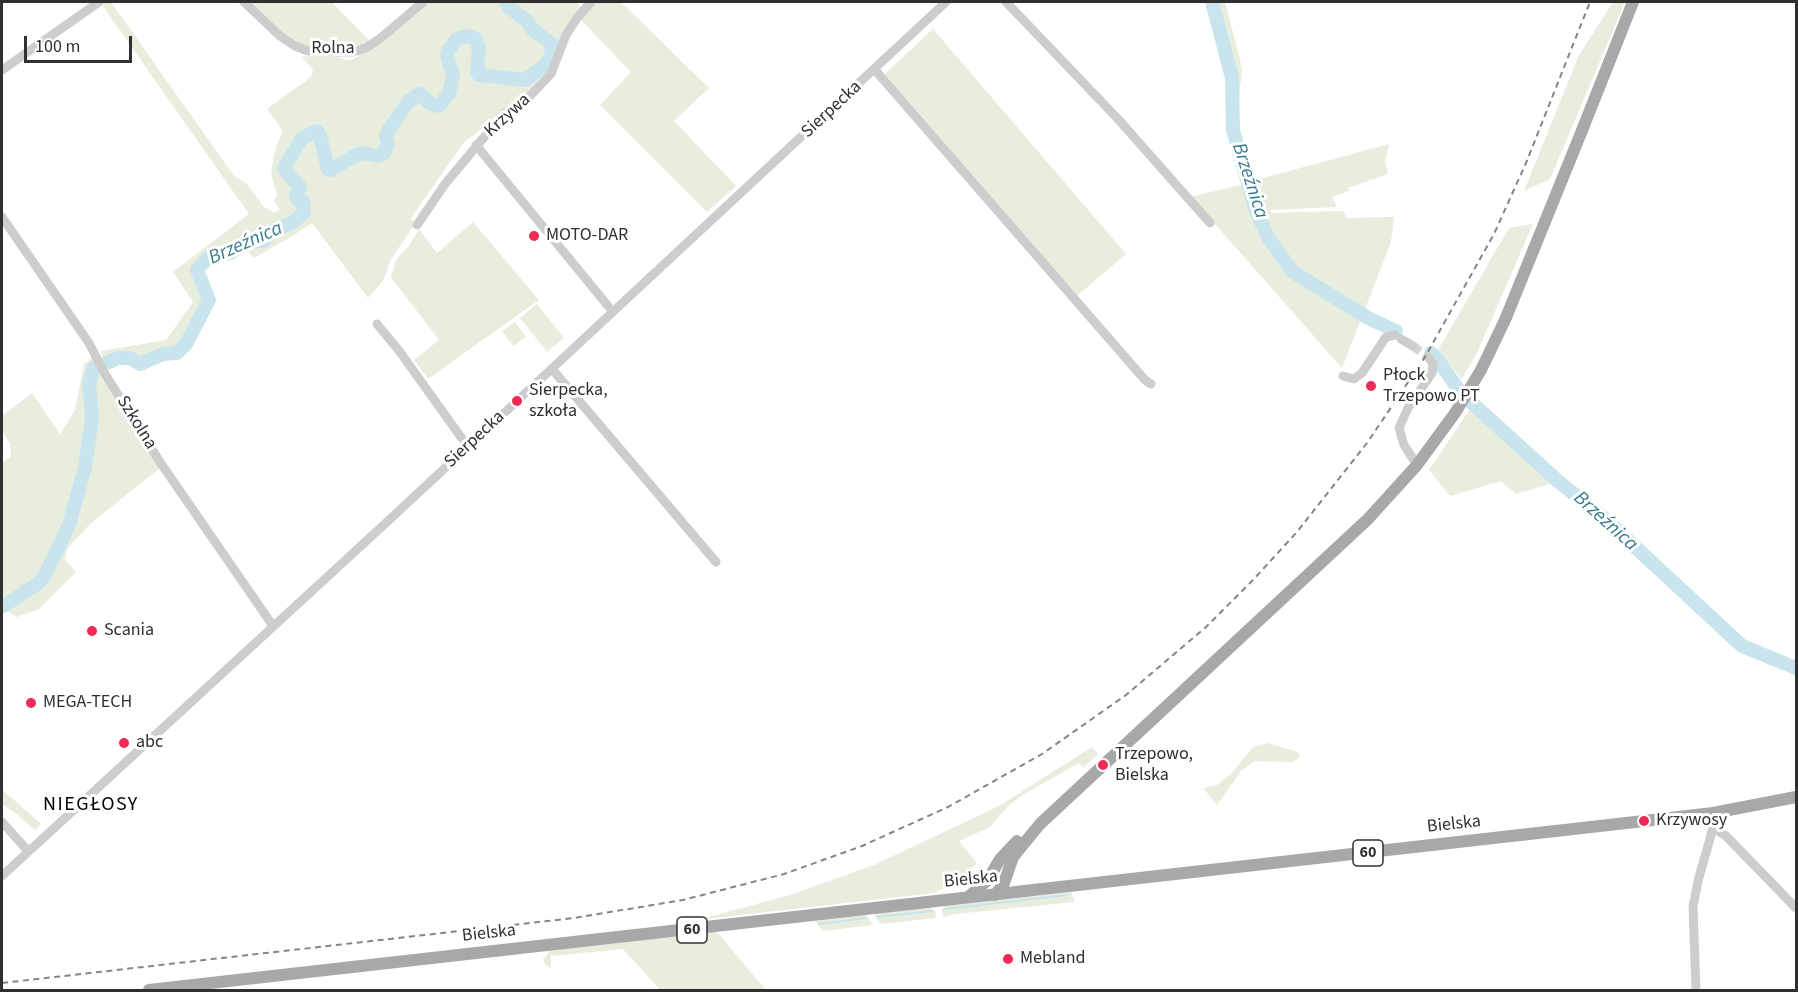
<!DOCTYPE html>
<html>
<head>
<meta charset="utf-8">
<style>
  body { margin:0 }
  #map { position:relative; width:1798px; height:992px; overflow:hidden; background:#fff; font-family:"Source Sans 3",sans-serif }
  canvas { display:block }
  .frame { position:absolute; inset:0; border:3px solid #303030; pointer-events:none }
  .scale { position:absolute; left:24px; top:36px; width:108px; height:27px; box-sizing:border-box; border:3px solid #303030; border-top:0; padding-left:8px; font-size:18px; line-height:21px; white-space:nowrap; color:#303030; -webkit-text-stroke:4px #fff; paint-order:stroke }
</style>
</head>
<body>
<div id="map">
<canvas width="1798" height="992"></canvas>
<div class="frame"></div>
<div class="scale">100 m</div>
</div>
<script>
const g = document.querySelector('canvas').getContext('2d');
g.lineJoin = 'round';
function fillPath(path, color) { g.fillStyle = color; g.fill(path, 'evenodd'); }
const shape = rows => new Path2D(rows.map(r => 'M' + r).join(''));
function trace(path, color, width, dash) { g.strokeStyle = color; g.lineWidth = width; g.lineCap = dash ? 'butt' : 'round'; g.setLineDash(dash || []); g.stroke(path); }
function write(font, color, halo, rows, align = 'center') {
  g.font = font + ' "Source Sans 3",sans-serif'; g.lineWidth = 6; g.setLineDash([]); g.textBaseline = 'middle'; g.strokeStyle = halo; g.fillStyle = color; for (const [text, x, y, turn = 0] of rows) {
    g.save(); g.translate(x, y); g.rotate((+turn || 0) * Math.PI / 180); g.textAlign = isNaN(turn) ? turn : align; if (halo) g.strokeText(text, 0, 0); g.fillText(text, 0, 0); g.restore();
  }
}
const green = shape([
  [106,2,111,2,234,176,246,183,264,207,275,213,280,209,274,201,277,196,271,173,275,150,283,131,267,109,311,77,313,70,302,57,332,53,345,60,351,60,375,46,426,2,504,2,509,9,526,22,531,30,550,45,549,56,538,69,524,79,480,74,481,50,477,38,467,34,455,37,447,50,446,57,451,75,448,93,437,105,420,93,408,101,385,130,386,148,383,152,378,155,363,152,355,153,329,168,319,132,315,129,302,137,288,156,282,169,284,174,297,187,295,194,297,201,301,202,303,213,290,222,272,229,263,240,249,240,231,252,210,255,199,265,196,271,198,274,198,281,208,297,206,303,200,310,195,325,191,328,191,335,177,351,156,353,148,360,139,362,134,356,118,354,104,362,101,351,166,340,193,302,173,272,249,214,102,5],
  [248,2,332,2,371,42,361,48,307,49,291,42],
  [508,2,576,2,582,8,555,61,534,91,464,142,411,218,415,224,391,259,383,281,368,298,312,223,294,235,254,258,243,246,250,242,264,243,273,232,291,227,306,213,304,201,299,198,302,186,296,178,287,172,286,168,305,138,314,133,317,133,328,172,362,155,378,158,384,155,390,143,387,136,388,133,410,102,420,96,429,104,441,107,450,97,454,75,449,51,458,41,466,37,474,40,476,43,476,73,478,77,527,82,545,68,553,56,555,42,540,33],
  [595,2,621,2,709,88,674,121,736,186,707,212,600,105,631,72,579,18],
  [1207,2,1225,2,1240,59,1242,71,1238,104,1239,130,1252,181,1389,144,1385,162,1388,174,1348,188,1349,191,1332,197,1337,207,1270,210,1272,213,1343,211,1347,218,1394,217,1391,242,1342,368,1191,197,1244,184,1231,138,1228,77],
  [1613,2,1625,2,1550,179,1524,191,1579,55],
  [933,29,1126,254,1077,296,885,74],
  [473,222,539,300,428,379,414,360,439,340,391,277,396,260,408,247,419,229,437,253],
  [1533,224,1477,353,1462,379,1438,350,1509,228],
  [537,304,564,338,547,352,520,318],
  [515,322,526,337,513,346,502,331],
  [93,357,98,366,100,375,160,468,89,525,67,549,65,560,76,572,39,609,17,617,2,608,2,463,11,456,10,444,2,431,2,416,32,393,60,434,75,410,84,364],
  [1472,406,1556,482,1516,494,1501,481,1450,496,1429,470],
  [1268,743,1298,752,1300,757,1293,762,1255,761,1242,770,1217,805,1203,788,1217,785,1231,774,1253,747],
  [1092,747,1098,754,1083,768,1079,763,1021,796,1010,804,990,827,959,841,977,863,960,881,934,893,697,920,790,895,874,865,999,806],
  [2,790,4,791,41,824,35,830,14,812,2,804],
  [1072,892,1074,902,955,914,943,917,942,909,945,906],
  [930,907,935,911,936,918,881,924,875,916,876,914],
  [866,914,873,925,823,931,815,921],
  [716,931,766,990,660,990,623,949,551,956,551,968,545,965,543,960,550,950]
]);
const stream = shape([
  [944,909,1067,895],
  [877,917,932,911],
  [819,924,866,918]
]);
const river = shape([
  [1212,2,1232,78,1233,130,1256,211,1269,239,1293,272,1368,318,1396,331],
  [1431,353,1438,360,1461,393,1559,482,1605,519,1742,646,1796,668],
  [2,607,37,584,44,577,69,525,85,467,92,419,89,384,94,368,119,358,130,358,140,364,163,354,177,353,186,344,209,300,197,270,200,266,210,256,231,253,236,248,250,241,264,241,273,230,290,224,304,213,303,201,298,200,296,195,300,187,286,172,284,168,302,138,317,131,320,136,328,169,331,170,356,155,364,153,378,156,384,153,388,144,386,136,388,131,409,101,420,94,430,103,438,106,449,94,453,75,447,55,448,51,457,39,466,36,476,39,479,48,477,72,479,75,525,80,543,67,551,57,552,44,532,29,527,21,510,8,506,2]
]);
const minorTunnel = shape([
  [1413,346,1428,357]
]);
const minor = shape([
  [244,2,280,36,295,46,308,51,321,49,337,52,353,52,366,48,382,37,423,2],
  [1006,2,1118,119,1210,223],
  [2,70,99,2],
  [875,70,1145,380,1151,384],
  [476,145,613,312],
  [2,217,89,343,105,374,160,462,273,626],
  [417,225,445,184,495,124,509,110,529,97,551,74,566,35,577,18,591,2],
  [377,324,400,352,468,447],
  [1401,339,1413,346],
  [552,369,716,562],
  [1343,376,1354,379,1362,373,1386,337,1395,335],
  [1417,465,1404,445,1399,428,1408,408,1432,373,1433,364,1428,357],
  [2,822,28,851],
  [1713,828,1726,836,1796,908],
  [2,876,388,521,946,2],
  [1696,990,1693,907,1698,881,1713,828,1713,813]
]);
const major = shape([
  [995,895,1004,883,1013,857,1040,824,1368,519,1417,465,1455,413,1481,370,1505,320,1581,133,1633,2],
  [968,897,988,880,1000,859,1017,841],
  [149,990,1644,821,1713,813,1796,797]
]);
const rail = shape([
  [2,983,574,918,683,900,784,874,862,846,948,807,1042,754,1126,695,1206,627,1252,581,1297,532,1367,443,1425,357,1494,234,1526,163,1590,2]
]);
const markers = [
  [534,236,6,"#ee2a57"],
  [1371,386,6,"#ee2a57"],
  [517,401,6,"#ee2a57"],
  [92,631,6,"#ee2a57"],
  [31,703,6,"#ee2a57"],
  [124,743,6,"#ee2a57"],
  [1103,765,6,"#ee2a57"],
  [1644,821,6,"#ee2a57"],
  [1008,959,6,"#ee2a57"]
];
const shields = [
  [1368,853,30],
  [692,930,30]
];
const shieldNames = [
  ["60",1368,853],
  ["60",692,930]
];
const streetNames = [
  ["Rolna",333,49],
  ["Sierpecka",832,110,-43],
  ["Krzywa",508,116,-42],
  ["Szkolna",136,423,58],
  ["Sierpecka",475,440,-43],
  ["Bielska",1454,825,-6],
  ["Bielska",971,880,-6],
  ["Bielska",489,934,-6]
];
const poiNames = [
  ["MOTO-DAR",546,236],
  ["Płock",1383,376],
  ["Trzepowo PT",1383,397],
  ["Sierpecka,",529,391],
  ["szkoła",529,412],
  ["Scania",104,631],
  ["MEGA-TECH",43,703],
  ["abc",136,743],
  ["Trzepowo,",1115,755],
  ["Bielska",1115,776],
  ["Krzywosy",1656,821],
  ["Mebland",1020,959]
];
const waterNames = [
  ["Brzeźnica",1249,181,72],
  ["Brzeźnica",246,244,-24],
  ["Brzeźnica",1605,522,42]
];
const neighbourhoodNames = [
  ["NIEGŁOSY",91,806]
];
fillPath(green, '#e8eddd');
trace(stream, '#c8e5ee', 2);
trace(river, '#c8e5ee', 14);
trace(minorTunnel, '#d6d6d6', 9, [9, 4.5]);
trace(minor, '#cdcdcd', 9);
trace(major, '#a8a8a8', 12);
trace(rail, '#858585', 2, [6, 4.5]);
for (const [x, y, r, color] of markers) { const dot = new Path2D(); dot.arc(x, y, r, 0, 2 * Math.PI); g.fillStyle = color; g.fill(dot); trace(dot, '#fff', 2); }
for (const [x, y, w] of shields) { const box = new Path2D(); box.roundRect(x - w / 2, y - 13, w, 26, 4.5); g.fillStyle = '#fff'; g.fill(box); trace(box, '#303030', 1.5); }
write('bold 16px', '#303030', null, shieldNames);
write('18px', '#303030', '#fff', streetNames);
write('18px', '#303030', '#fff', poiNames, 'left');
write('italic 20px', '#377b8f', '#fff', waterNames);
g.letterSpacing = '1.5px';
write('20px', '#000', '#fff', neighbourhoodNames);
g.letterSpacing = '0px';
</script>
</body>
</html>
